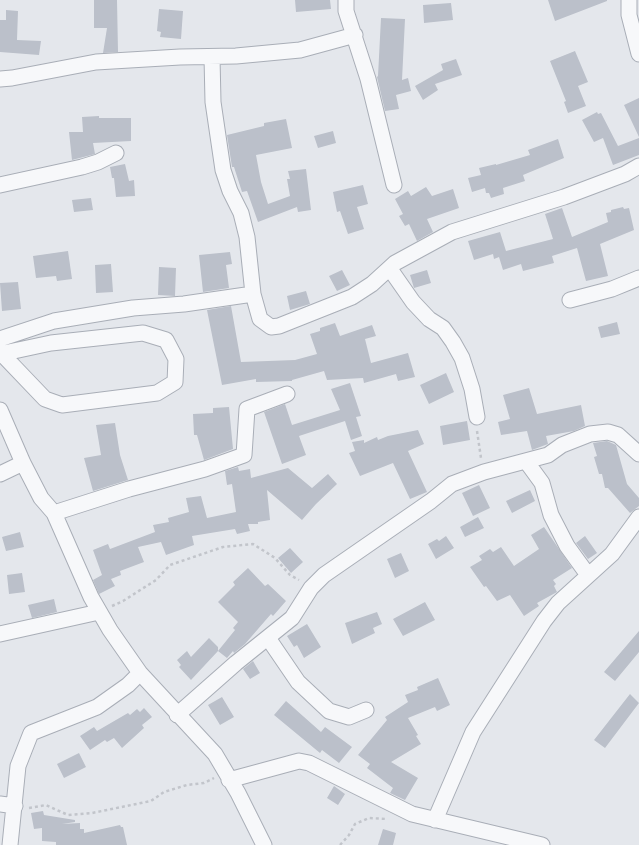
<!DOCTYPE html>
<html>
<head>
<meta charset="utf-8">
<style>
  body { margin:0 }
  canvas { display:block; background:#e4e7ec }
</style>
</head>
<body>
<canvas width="639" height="845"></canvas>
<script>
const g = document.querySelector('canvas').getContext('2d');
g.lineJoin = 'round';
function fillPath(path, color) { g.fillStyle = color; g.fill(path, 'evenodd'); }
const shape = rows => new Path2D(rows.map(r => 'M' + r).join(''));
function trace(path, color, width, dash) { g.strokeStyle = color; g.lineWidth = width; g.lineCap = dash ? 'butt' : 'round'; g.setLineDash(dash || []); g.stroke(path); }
const building = shape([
  [94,0,117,0,118,52,103,53,107,28,94,28],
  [295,0,330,0,331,9,296,12],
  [548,0,607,0,607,1,555,21],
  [451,3,453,20,424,23,423,5],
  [159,9,183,11,181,39,160,37,161,32,157,31],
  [6,10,18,11,17,40,41,41,39,55,0,52,0,20,6,20],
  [381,18,405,19,402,80,408,78,411,91,396,95,399,109,385,111,377,77,378,76],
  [575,51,588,82,578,86,586,106,568,113,564,102,566,101,550,61],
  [456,59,462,75,435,84,438,90,423,100,415,86,443,70,441,64],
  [639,98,639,137,624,105],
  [597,112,598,114,601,113,618,146,639,138,639,155,613,165,603,138,594,142,582,120],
  [99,116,99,118,131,118,131,141,93,143,95,154,72,160,69,132,83,132,82,117],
  [286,119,292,148,256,155,261,182,268,204,290,196,287,179,290,179,288,171,306,169,311,210,298,212,297,207,258,222,247,191,242,192,234,167,232,167,227,135,264,126,264,123],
  [333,131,336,143,318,148,314,136],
  [558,139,564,158,523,175,525,181,503,188,504,194,491,198,489,193,486,193,485,188,472,192,468,178,481,175,479,168,496,164,496,165,530,155,528,150],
  [125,164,129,181,134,180,135,196,116,197,114,178,112,178,110,167],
  [363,185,368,204,357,207,364,229,348,234,340,211,337,212,333,192],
  [426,187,432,196,453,189,459,208,427,219,433,232,417,241,409,224,405,226,399,216,403,214,395,199,408,191,411,196],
  [91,198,93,210,74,212,72,200],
  [623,207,624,209,629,208,634,230,600,244,608,276,586,281,577,248,552,256,554,263,523,271,521,264,503,270,499,257,494,259,493,254,474,260,468,241,500,232,506,251,553,239,545,214,562,208,572,237,608,222,606,213,611,212,611,210],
  [68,251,72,279,57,281,56,276,36,278,33,256],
  [230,252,232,264,226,265,229,288,203,292,199,255],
  [111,264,113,292,96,293,95,265],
  [159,267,176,268,175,296,158,295],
  [342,270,350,285,337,291,329,276],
  [427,270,431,283,414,288,410,275],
  [18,282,21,309,2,311,0,283],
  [306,291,310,304,290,310,287,296],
  [231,306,241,362,295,360,317,354,310,334,320,331,320,328,335,323,340,336,372,325,376,336,365,339,371,363,408,353,415,377,398,381,396,374,364,383,363,378,327,380,324,371,292,380,292,381,256,382,256,379,222,385,207,310],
  [617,322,620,334,601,338,598,327],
  [446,373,454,392,429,404,420,385],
  [350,383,361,416,356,417,362,436,351,440,345,421,299,436,306,455,282,464,264,412,285,404,292,425,340,410,331,389],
  [529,388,537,414,581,405,585,426,574,431,546,436,548,444,532,450,527,431,501,435,498,422,510,419,503,395],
  [229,407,233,449,204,460,197,435,194,435,193,414,213,413,213,408],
  [467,421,470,440,443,445,440,426],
  [115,423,120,455,128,480,93,491,84,458,101,455,96,425],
  [418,430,424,444,408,451,427,492,410,499,393,463,360,476,349,453,355,451,352,442,364,440,364,443,377,437,378,440,388,436],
  [607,441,616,445,627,484,639,498,639,506,630,513,608,488,605,488,602,474,599,474,594,457,597,456,593,443],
  [238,467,239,471,250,469,251,478,288,468,312,488,328,474,337,484,316,504,302,520,267,490,270,520,258,522,258,524,248,524,250,531,237,534,235,529,192,536,194,545,166,555,161,542,138,547,144,562,120,571,121,575,111,579,115,586,99,594,93,580,102,575,93,550,108,544,110,549,155,532,153,525,169,522,168,518,189,512,186,498,201,496,207,518,236,512,232,484,227,485,225,471],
  [479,485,490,508,473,516,462,493],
  [530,490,535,501,512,513,506,501],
  [478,517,484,528,465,537,460,527],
  [544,527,572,568,553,580,556,584,554,586,557,592,537,603,539,606,524,616,510,595,497,601,486,586,484,587,470,567,482,560,479,556,490,549,493,552,501,547,514,566,539,549,531,535],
  [20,532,24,547,6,551,2,537],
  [446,536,454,548,436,559,428,544,437,539,439,541],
  [585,536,597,553,588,559,576,543],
  [290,548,303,562,291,573,278,558],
  [401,553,409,571,395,578,387,559],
  [248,568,265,586,268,584,286,601,273,616,271,614,245,644,234,653,233,651,227,658,218,651,235,630,233,628,238,622,218,602,235,585,233,582],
  [22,573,25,592,9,594,7,575],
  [54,599,57,612,32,618,28,605],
  [425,602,435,620,403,636,393,619],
  [377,612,382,624,373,628,375,633,352,644,345,623],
  [307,624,321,647,304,658,297,645,294,647,287,636],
  [639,631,639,652,615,681,604,672],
  [209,638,218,647,218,651,191,680,179,667,181,665,177,660,187,651,191,657],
  [253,661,260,673,250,679,243,669],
  [438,678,450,705,437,711,435,707,408,718,418,735,416,736,421,744,391,762,418,778,405,800,390,793,393,788,367,768,370,764,358,755,387,720,385,717,408,702,405,695,418,690,417,687],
  [630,694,639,703,605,748,594,740],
  [222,697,234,717,220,725,208,705],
  [286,701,321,732,325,727,352,747,339,763,322,750,320,753,274,715],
  [144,708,152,717,142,725,144,728,122,748,114,738,107,742,105,740,90,750,80,736,94,727,97,731,128,713,130,715,137,709,140,712],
  [79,753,86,767,64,778,57,764],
  [334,786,345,794,338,805,327,798],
  [43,811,44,815,75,820,75,822,62,824,80,823,80,829,84,829,84,833,120,825,121,827,123,827,127,845,56,845,56,842,42,841,42,828,34,829,31,813],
  [383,829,396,833,393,845,378,845]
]);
const path = shape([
  [477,431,481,458],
  [112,606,123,601,156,580,170,565,223,547,253,544,275,558,290,575,299,580],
  [29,808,46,805,68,815,92,813,151,801,164,792,187,785,204,783,214,778],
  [340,845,349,835,355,824,369,818,387,819]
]);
const minor = shape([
  [346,0,346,11,368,79,394,185],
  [629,0,629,15,639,54],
  [212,57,213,102,223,170,230,191,241,213,247,237,253,294,260,319,271,327,279,326,352,297,372,284,395,263,452,232,564,197,625,174,639,166],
  [0,79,12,78,96,62,180,57,236,56,300,50,355,35],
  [0,185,82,167,98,162,116,153],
  [390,269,413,302,429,319,443,328,453,342,462,358,472,389,477,417],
  [570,300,612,289,639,278],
  [0,339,54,321,133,308,184,304,253,294],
  [0,354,51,343,143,333,166,340,176,359,175,382,157,393,62,405,45,399,2,354],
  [0,410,23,463,41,498,54,513,91,597,110,630,140,673,215,754,238,793,264,845],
  [526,461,542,483,551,515,567,546,588,575],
  [0,474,23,463],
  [54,513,129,489,205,469,244,455,247,409,287,394],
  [0,634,99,612],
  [268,638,298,682,329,711,349,717,366,710],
  [177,715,236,663,292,618,311,588,324,575,431,501,452,484,484,472,548,455,562,445,590,434,608,432,618,435,639,454],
  [229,780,299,761,309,763,412,814,542,845],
  [0,804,15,806],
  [435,820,473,732,544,621,558,603,612,554,639,517],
  [10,845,18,766,31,733,97,707,128,685,140,673]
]);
fillPath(building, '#bbc0ca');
trace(minor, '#a9aeb7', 17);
trace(path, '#c2c5cb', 2.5, [3, 3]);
trace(minor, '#f7f8fa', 15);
</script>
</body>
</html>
